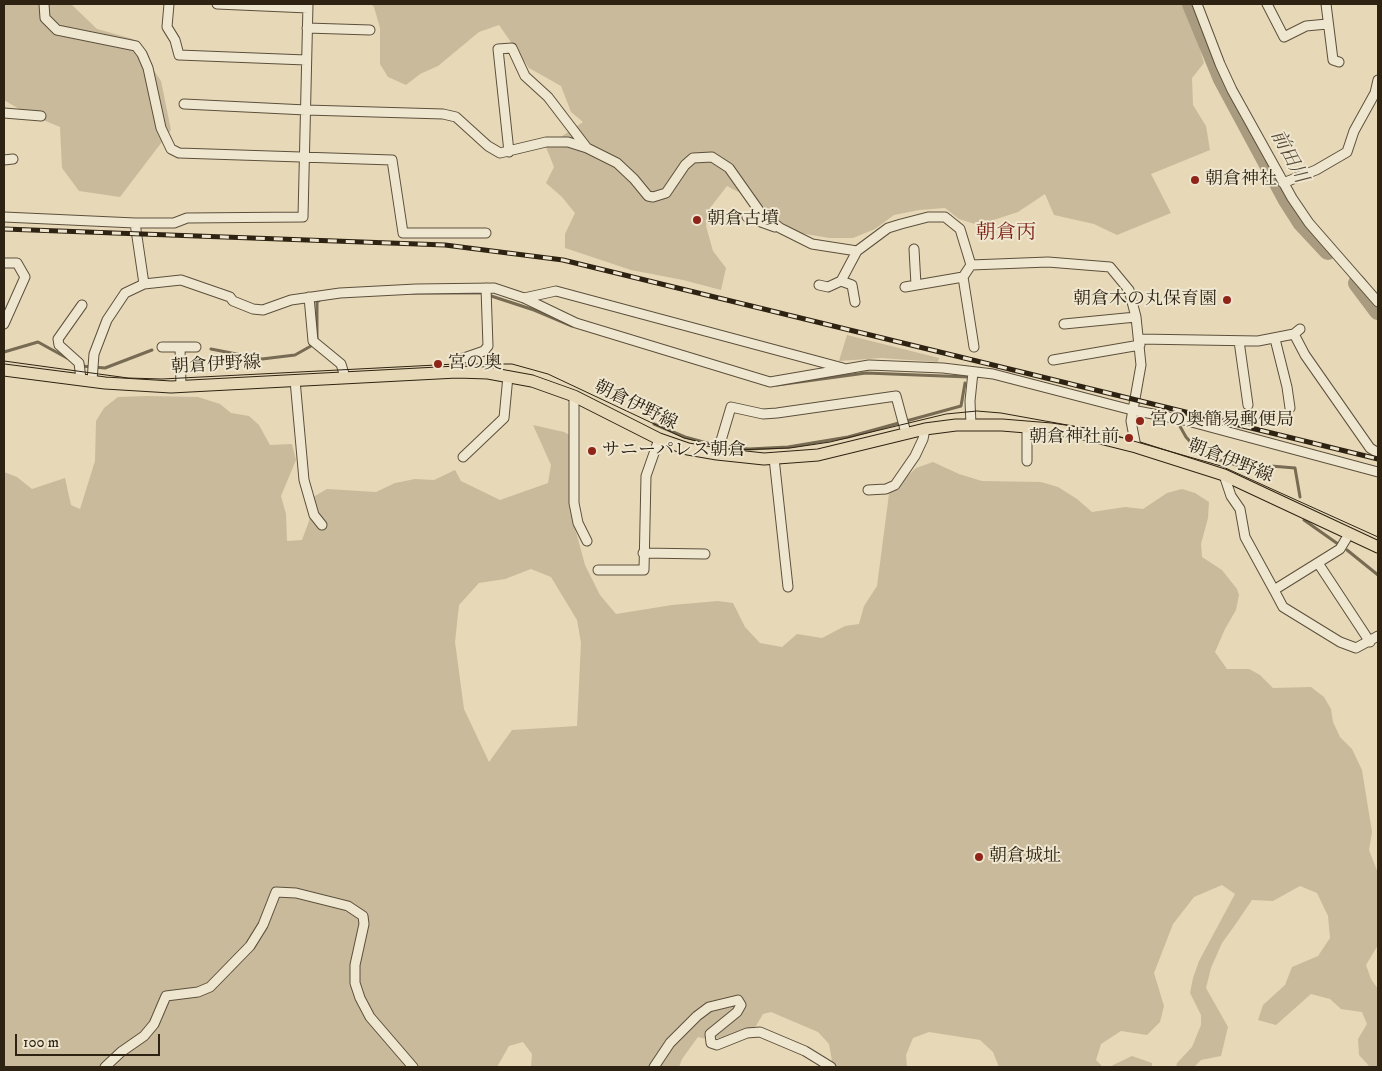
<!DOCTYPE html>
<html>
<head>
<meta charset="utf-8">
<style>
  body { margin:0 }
  #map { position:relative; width:1382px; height:1071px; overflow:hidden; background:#e7d9b7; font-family:"IM FELL DW Pica",serif }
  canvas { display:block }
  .frame { position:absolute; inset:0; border:5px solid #2e2313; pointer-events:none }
  .scale { position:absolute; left:15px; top:1034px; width:145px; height:22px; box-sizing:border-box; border:2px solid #2e2313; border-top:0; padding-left:6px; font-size:15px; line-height:18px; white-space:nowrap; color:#2e2313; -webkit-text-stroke:4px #efe6d0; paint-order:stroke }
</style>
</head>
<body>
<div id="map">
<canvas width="1382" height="1071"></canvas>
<div class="frame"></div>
<div class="scale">100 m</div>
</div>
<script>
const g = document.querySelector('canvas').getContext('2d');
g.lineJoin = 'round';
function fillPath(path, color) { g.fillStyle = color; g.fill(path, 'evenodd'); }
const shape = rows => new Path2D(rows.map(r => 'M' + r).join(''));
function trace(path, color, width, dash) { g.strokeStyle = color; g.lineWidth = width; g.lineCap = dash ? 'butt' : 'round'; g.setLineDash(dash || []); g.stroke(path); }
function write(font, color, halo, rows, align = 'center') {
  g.font = font + ' "IM FELL DW Pica","Noto Serif JP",serif'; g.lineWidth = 4; g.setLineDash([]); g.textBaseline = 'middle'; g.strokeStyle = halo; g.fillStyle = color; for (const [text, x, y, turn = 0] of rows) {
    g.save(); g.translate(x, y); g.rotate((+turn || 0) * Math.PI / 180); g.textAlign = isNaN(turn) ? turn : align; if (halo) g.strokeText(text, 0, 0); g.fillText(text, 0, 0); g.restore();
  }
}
const green = shape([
  [4,4,71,4,97,29,133,39,161,81,171,130,120,197,79,191,62,168,60,127,24,112,4,100],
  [371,4,1187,4,1204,63,1192,78,1193,105,1206,126,1210,150,1151,174,1171,213,1117,235,1094,224,1054,215,1045,194,1018,212,978,225,959,219,945,208,919,210,894,215,875,229,853,238,829,238,800,233,781,222,752,199,727,186,710,208,706,226,713,251,726,268,721,290,683,280,631,270,565,248,565,234,575,213,562,197,546,183,554,167,546,147,583,122,571,112,561,86,529,68,499,25,479,32,438,66,420,74,406,85,388,77,380,64,380,28,374,7],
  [847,335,939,358,938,362,881,358,839,361],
  [147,396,198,397,220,404,231,413,249,416,259,425,270,445,292,444,296,460,281,496,286,514,287,541,302,540,309,521,313,497,327,489,376,492,395,483,415,479,434,480,455,470,461,481,500,500,548,483,551,465,533,425,564,432,577,439,572,517,585,565,600,595,616,614,672,605,718,601,733,603,745,627,760,643,782,647,797,634,822,638,845,626,859,624,864,606,877,586,889,494,916,468,933,462,959,474,982,481,1041,482,1058,487,1077,499,1092,512,1125,507,1143,509,1167,493,1182,489,1195,493,1209,502,1208,518,1201,544,1202,557,1222,570,1237,589,1239,595,1236,610,1225,629,1215,652,1227,669,1249,669,1260,675,1273,688,1311,687,1324,697,1331,709,1333,722,1340,737,1352,749,1362,770,1372,832,1369,850,1378,873,1378,945,1366,965,1371,979,1378,989,1378,1067,1369,1066,1359,1055,1358,1039,1367,1024,1362,1012,1341,1009,1330,999,1311,994,1276,1025,1258,1020,1263,1005,1285,985,1292,967,1318,956,1330,938,1328,916,1317,893,1300,886,1273,901,1252,900,1235,925,1222,943,1211,968,1206,988,1228,1027,1221,1056,1201,1060,1194,1067,1176,1067,1177,1063,1192,1047,1201,1025,1201,1015,1190,993,1193,978,1199,961,1235,894,1222,885,1194,897,1173,924,1154,973,1164,1006,1160,1022,1147,1035,1121,1031,1101,1044,1096,1060,1103,1067,999,1067,993,1052,980,1040,929,1032,913,1038,906,1055,907,1067,833,1067,829,1044,818,1032,771,1012,763,1014,756,1026,744,1033,710,1040,698,1037,682,1059,679,1067,531,1067,532,1054,523,1042,509,1046,497,1067,4,1067,4,472,17,477,32,489,65,478,71,505,80,509,95,461,96,421,104,408,118,397],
  [531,569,551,577,577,620,581,643,577,726,512,730,489,762,464,709,455,642,459,605,479,583,505,579],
  [1132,1056,1152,1063,1152,1067,1109,1067]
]);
const stream = shape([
  [412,293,482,293,534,310,572,326],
  [317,340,317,302,321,299],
  [211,349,262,359,295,355,311,346],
  [4,352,38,342,67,358],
  [81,366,105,368,152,350],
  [777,385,866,373,969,377],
  [1177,421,1186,437,1202,455,1240,466,1259,465,1295,468,1300,497],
  [654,424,685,437,718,446,749,449,788,447,848,437,961,406,965,383],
  [1304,520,1338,544],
  [1347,550,1378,575]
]);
const river = shape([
  [1191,4,1222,79,1287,200,1301,222,1328,251],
  [1357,283,1378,311]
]);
const minor = shape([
  [44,4,45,18,57,30,136,46,142,54,148,68,161,128,171,149,179,153,392,160,403,233,486,233],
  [169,4,167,27,175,40,179,55,306,60],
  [217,4,308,8],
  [1197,4,1220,64,1232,90,1292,198,1309,223,1378,302],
  [1267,4,1284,37,1306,26,1327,24],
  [1326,4,1333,60,1339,62],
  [307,28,370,30],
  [184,104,306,110,443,114,456,117,488,146,500,153,546,142,568,142,587,148,617,163,634,179,648,196,653,197,666,193,685,165,693,158,712,157,729,168,760,212,780,228,812,244,857,251,888,228,901,224,928,217,945,217,960,229,971,265,1048,262,1110,267,1129,290,1136,317,1141,365,1131,421,1136,447],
  [4,113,41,116],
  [509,152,498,49,512,48,525,76,548,97,587,148],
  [4,160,13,159],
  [1283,183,1316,170,1347,152,1354,131,1375,93,1378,80],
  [4,217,135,223,144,284,181,280,230,297,233,301,253,309,263,310,291,300,340,293,416,289,494,288,524,298,576,323,770,382,869,365,943,368,993,374,1132,410,1184,420,1378,472],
  [747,217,775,227],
  [135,223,174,223,187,218,303,217,308,4],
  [914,249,916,285],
  [4,263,17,263,25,277,4,324],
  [971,265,963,277,974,347],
  [841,281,852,285,855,302],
  [819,285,828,287,841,281,857,251],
  [905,287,963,277],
  [309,297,313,341,341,364,345,377],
  [524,298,556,291,843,368],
  [1064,324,1136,317],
  [1294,334,1305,355,1370,448,1378,453],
  [1139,339,1258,341,1294,334,1300,329],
  [1275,339,1287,387,1290,408],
  [1239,341,1248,405],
  [162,347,180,347,181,386],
  [180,347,196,347],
  [1053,360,1140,345],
  [457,372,458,360,484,351,488,346,486,288],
  [81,379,79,363,59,345,58,339,82,305],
  [295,380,304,480,314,515,322,525],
  [92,381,94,354,107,320,125,293,144,284],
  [574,396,574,503,578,523,587,541],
  [971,425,970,401,973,372],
  [717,454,731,407,763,414,777,413,896,396,906,433],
  [463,457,504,418,508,376],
  [774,458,788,587],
  [1027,461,1027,427],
  [1224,475,1231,496,1240,509,1245,537,1274,590,1340,549,1349,534],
  [868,490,886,489,895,485,915,456,923,439,925,429],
  [643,553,705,554],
  [1318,563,1370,642],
  [598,570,644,570,646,476,659,439],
  [1274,590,1283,607,1340,642,1356,648,1378,636],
  [105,1067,121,1052,144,1036,154,1024,166,996,198,992,210,987,250,946,263,925,276,892,296,893,348,906,363,916,364,924,355,965,355,983,360,998,370,1017,413,1067],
  [654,1067,670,1043,697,1016,709,1007,738,1000,741,1005,737,1012,710,1034,711,1043,717,1045,747,1033,760,1032,805,1051,831,1067]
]);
const major = shape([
  [4,370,105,383,171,387,457,372,488,373,532,381,574,396,659,439,688,449,717,454,764,459,818,455,925,429,956,425,1002,425,1051,429,1084,434,1136,447,1224,475,1378,547]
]);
const tram = shape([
  [4,361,128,378,162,379,456,364,512,364,548,374,684,438,735,450,790,448,830,442,946,414,977,411,1001,413,1095,430,1221,466,1378,537]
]);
const rail = shape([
  [4,229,445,245,563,260,1378,459]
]);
const markers = [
  [1195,180,5,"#8f2418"],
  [697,220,5,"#8f2418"],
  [1227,300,5,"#8f2418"],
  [438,364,5,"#8f2418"],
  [1140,421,5,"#8f2418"],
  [1129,438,5,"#8f2418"],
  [592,451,5,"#8f2418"],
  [979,857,5,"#8f2418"]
];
const poiNames = [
  ["朝倉神社",1205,180],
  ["朝倉古墳",707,220],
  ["朝倉木の丸保育園",1217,300,"right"],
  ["宮の奥",448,364],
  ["宮の奥簡易郵便局",1150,421],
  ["朝倉神社前",1119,438,"right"],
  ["サニーパレス朝倉",602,451],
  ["朝倉城址",989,857]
];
const streetNames = [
  ["朝倉伊野線",216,366,-3],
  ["朝倉伊野線",635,406,26],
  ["朝倉伊野線",1230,462,21]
];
const waterNames = [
  ["前田川",1288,157,62]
];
const quarterNames = [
  ["朝倉丙",1006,234]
];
fillPath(green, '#c8ba9b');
trace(stream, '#776b54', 3);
trace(river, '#a89b7f', 18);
trace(minor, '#5c503c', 11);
trace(major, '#2e2313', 13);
trace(minor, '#efe6d0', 9);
trace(major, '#e7d9b7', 11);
trace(tram, '#2e2313', 1);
trace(rail, '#2e2313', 5);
trace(rail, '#efe6d0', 3, [9]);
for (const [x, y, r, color] of markers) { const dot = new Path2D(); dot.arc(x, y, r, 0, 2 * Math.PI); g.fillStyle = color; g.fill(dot); trace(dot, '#efe6d0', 2); }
write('18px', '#2e2313', '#efe6d0', poiNames, 'left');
write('18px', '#2e2313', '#efe6d0', streetNames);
write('italic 19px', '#594d39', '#efe6d0', waterNames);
write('20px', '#7a1f14', '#efe6d0', quarterNames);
</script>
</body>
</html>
